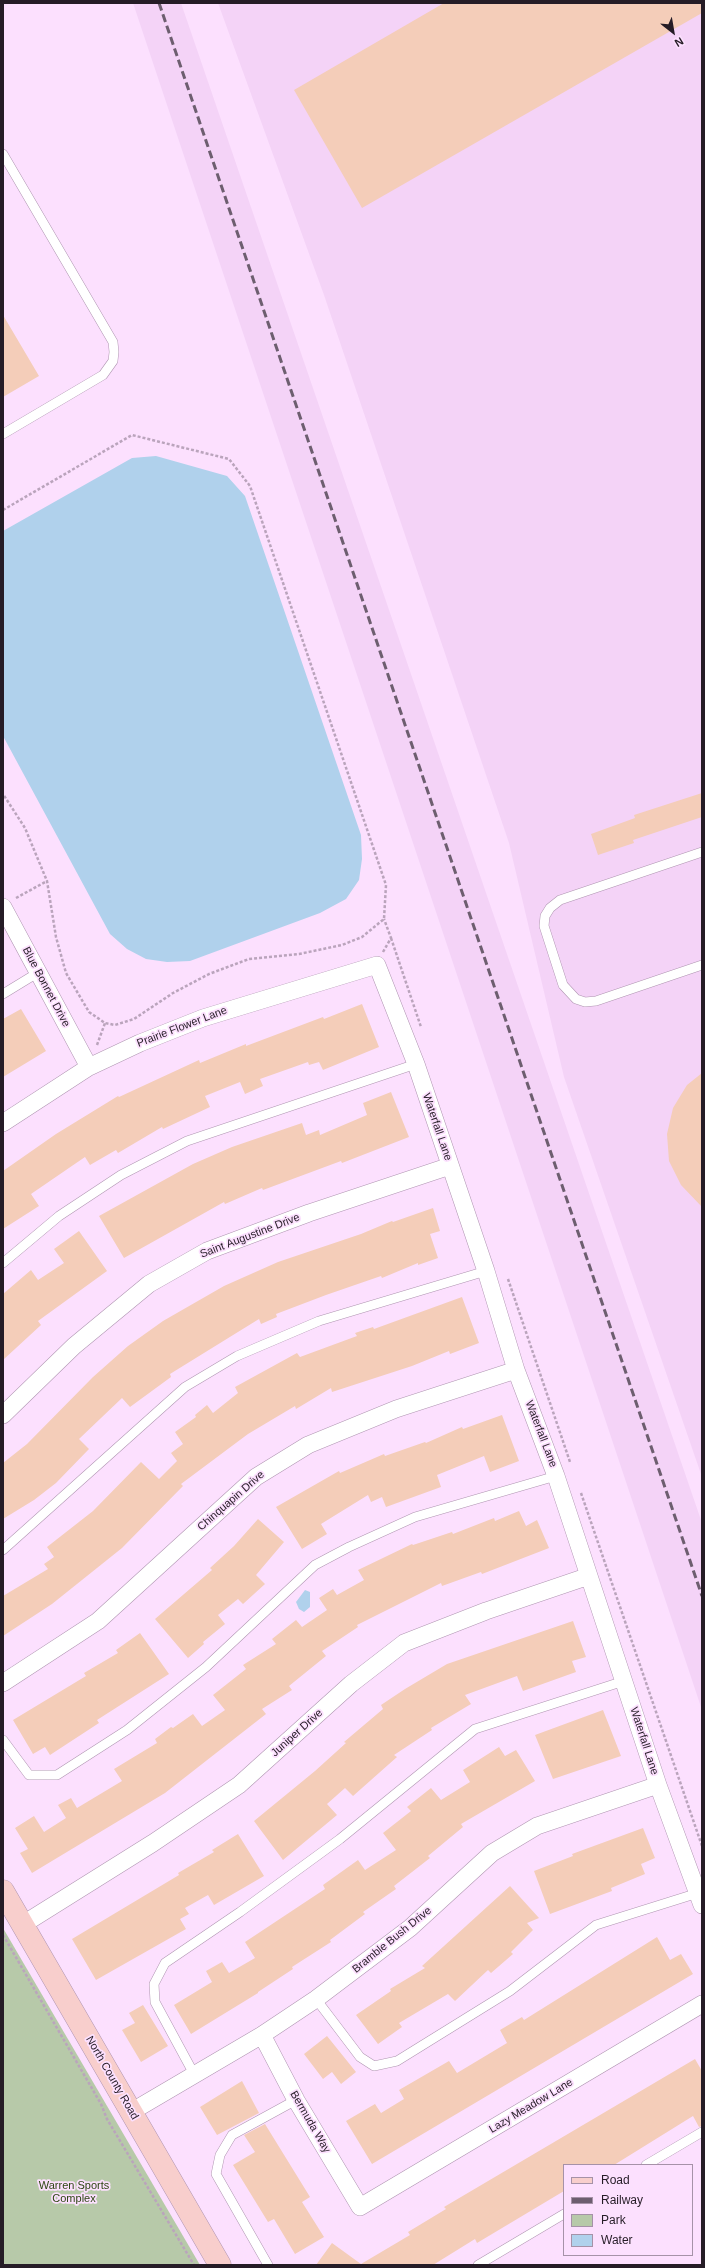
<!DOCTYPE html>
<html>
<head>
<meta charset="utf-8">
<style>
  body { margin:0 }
  #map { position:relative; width:705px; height:2268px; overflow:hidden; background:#fce0fe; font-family:Helvetica,sans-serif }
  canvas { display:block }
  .frame { position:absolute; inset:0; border:4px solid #251c26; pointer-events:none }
  .legend { position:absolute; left:563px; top:2164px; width:130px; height:92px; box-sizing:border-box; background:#fce0fe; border:1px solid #a692a8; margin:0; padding:5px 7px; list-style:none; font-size:12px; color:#251c26 }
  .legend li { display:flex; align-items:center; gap:8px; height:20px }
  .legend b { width:20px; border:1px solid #a692a8 }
  .north { position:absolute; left:653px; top:12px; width:40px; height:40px; -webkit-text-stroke:3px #fce0fe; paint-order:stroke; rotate:149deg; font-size:11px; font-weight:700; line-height:16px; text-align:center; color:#251c26 }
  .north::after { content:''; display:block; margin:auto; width:14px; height:18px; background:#251c26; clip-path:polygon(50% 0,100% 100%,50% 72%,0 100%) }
</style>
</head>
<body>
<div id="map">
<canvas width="705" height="2268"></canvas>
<div class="frame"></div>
<ul class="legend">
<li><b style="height:5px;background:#f8cecc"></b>Road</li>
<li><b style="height:5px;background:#6d5e6f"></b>Railway</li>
<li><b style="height:11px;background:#b7c9a9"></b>Park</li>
<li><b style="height:11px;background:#b0d1ec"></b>Water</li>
</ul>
<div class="north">N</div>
</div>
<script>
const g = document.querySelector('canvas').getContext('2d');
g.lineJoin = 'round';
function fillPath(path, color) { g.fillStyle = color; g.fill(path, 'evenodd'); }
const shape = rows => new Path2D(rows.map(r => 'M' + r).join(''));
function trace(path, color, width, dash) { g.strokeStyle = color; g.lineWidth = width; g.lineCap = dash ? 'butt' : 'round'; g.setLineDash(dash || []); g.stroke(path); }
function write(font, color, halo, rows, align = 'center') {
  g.font = font + ' Helvetica,sans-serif'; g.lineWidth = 3.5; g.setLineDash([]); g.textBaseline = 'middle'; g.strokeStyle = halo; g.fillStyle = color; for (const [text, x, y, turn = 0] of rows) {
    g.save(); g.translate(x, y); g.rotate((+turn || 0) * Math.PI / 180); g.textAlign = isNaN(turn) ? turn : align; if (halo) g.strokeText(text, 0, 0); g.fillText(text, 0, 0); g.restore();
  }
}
const built = shape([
  [133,3,181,3,702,1523,702,1710],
  [218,3,702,3,702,1477,564,1077,509,843,324,295]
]);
const green = shape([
  [3,1928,200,2265,3,2265]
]);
const water = shape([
  [156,456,227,476,245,496,361,835,362,859,359,880,346,899,320,913,190,961,167,962,146,959,127,949,110,934,3,736,3,531,132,458],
  [305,1590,310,1592,310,1607,304,1612,299,1609,296,1602]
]);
const building = shape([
  [444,3,702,3,702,13,362,208,294,90],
  [3,315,39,376,3,397],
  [702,793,702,817,633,840,634,843,598,855,591,834,635,818,634,815],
  [362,1004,379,1047,323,1070,319,1062,309,1065,308,1062,260,1079,263,1086,245,1094,240,1082,205,1096,210,1107,163,1129,162,1127,118,1153,116,1150,90,1165,85,1157,31,1194,39,1206,3,1229,3,1171,56,1134,118,1096,119,1097,199,1060,200,1063,246,1044,246,1046,323,1017,324,1019],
  [21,1009,46,1051,3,1077,3,1019],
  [702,1073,702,1207,681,1185,669,1161,667,1134,673,1108,687,1085],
  [391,1092,409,1137,342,1163,341,1161,263,1190,262,1188,225,1204,224,1202,124,1258,99,1216,193,1164,232,1147,302,1123,306,1135,319,1130,320,1135,367,1115,363,1103],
  [433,1208,440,1231,430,1234,438,1258,418,1265,418,1263,382,1278,381,1276,326,1295,276,1314,277,1317,261,1324,259,1319,170,1374,171,1377,130,1407,122,1398,79,1439,89,1449,56,1483,34,1500,3,1519,3,1463,27,1444,93,1377,128,1346,163,1321,224,1286,278,1262,361,1234,392,1221,393,1222],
  [79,1231,107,1271,38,1321,41,1325,3,1360,3,1294,31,1270,38,1280,64,1263,54,1249],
  [462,1297,479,1343,450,1354,449,1351,412,1366,332,1392,331,1388,296,1409,295,1406,248,1434,181,1484,183,1486,122,1548,52,1604,3,1636,3,1596,48,1569,44,1564,54,1557,47,1547,93,1511,141,1462,159,1479,177,1461,171,1453,183,1444,175,1432,196,1417,195,1415,207,1405,213,1413,238,1393,235,1387,297,1353,300,1357,357,1336,355,1333,373,1327,374,1329],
  [502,1415,519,1461,490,1472,484,1456,437,1475,441,1487,386,1507,382,1497,371,1502,368,1495,321,1524,327,1534,302,1549,276,1507,339,1471,340,1473,384,1454,385,1456,425,1442,426,1443,462,1427,463,1429],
  [519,1511,526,1526,537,1520,549,1548,482,1574,481,1572,442,1586,441,1583,357,1625,358,1627,322,1651,326,1656,289,1686,292,1690,262,1709,266,1714,165,1793,32,1873,20,1853,28,1849,15,1828,34,1816,44,1832,66,1818,58,1805,71,1798,77,1808,122,1781,114,1769,157,1743,155,1739,171,1727,173,1728,193,1714,202,1726,225,1710,213,1695,246,1669,243,1665,276,1644,272,1639,296,1620,302,1627,327,1610,319,1598,333,1589,337,1595,364,1580,358,1570,412,1544,413,1545,452,1532,453,1534,494,1518,495,1521],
  [258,1519,284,1542,256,1575,265,1584,243,1604,238,1599,218,1615,225,1624,203,1642,204,1644,188,1658,155,1619,212,1570,210,1568,234,1546],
  [573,1621,586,1657,572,1661,576,1672,523,1691,517,1676,465,1695,471,1704,431,1728,432,1730,394,1755,397,1757,353,1796,345,1788,327,1804,337,1815,283,1860,254,1821,315,1771,346,1743,344,1742,383,1709,381,1705,405,1689,447,1664],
  [140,1633,169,1674,97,1720,99,1723,50,1755,45,1747,33,1754,13,1720,86,1676,84,1673,118,1653,116,1650],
  [603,1710,621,1756,553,1779,535,1735],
  [499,1747,505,1756,516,1750,535,1781,461,1824,463,1827,428,1856,430,1858,394,1886,396,1889,363,1912,365,1914,330,1940,331,1942,292,1967,293,1969,258,1992,258,1993,191,2034,174,2005,212,1982,206,1971,222,1962,229,1973,255,1958,245,1942,325,1889,323,1885,358,1860,365,1870,396,1850,383,1833,411,1811,407,1807,431,1788,441,1800,470,1782,463,1770],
  [643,1828,655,1858,641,1864,645,1874,611,1888,612,1891,550,1914,534,1871,573,1856,572,1854],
  [238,1834,264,1876,214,1905,208,1895,185,1908,189,1914,180,1919,186,1929,96,1980,72,1939,179,1875,178,1873,214,1852,212,1850],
  [510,1886,539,1918,527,1923,533,1930,511,1952,513,1954,491,1973,488,1970,455,2001,448,1994,399,2023,402,2027,378,2044,356,2015,391,1991,390,1989,425,1968,422,1966],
  [657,1937,670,1960,681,1954,693,1974,372,2164,346,2121,375,2104,381,2113,404,2099,399,2090,449,2061,457,2073,507,2043,500,2030,522,2017,524,2020],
  [143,2005,168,2046,141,2062,122,2030,135,2023,129,2013],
  [327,2036,356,2072,341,2084,332,2072,323,2079,304,2054],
  [695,2059,702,2071,702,2126,699,2127,693,2116,614,2165,564,2165,564,2191,477,2243,475,2239,433,2265,316,2265,332,2243,361,2264,410,2235,408,2232,446,2209,444,2207],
  [242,2081,259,2113,217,2135,200,2107],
  [265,2124,310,2197,302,2202,324,2237,295,2254,274,2219,268,2222,233,2165,255,2152,244,2135]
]);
const path = shape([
  [3,510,132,435,229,459,250,486,386,885,384,919,362,937,342,945,299,954,249,959,209,974,173,993,134,1019,115,1025,105,1023,89,1012,66,973,56,937,47,881,25,828,3,794],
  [16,898,47,881],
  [391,938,421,1027],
  [383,952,391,938,384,919],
  [97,1045,105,1023],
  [508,1279,570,1462],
  [581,1493,702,1846],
  [3,1935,101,2104,107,2119,194,2265]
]);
const lane = shape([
  [3,154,113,342,114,352,113,361,103,375,3,434],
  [702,852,560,900,550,908,545,916,544,926,563,985,576,999,585,1002,596,1001,702,965],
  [3,994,39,972],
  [3,1263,59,1216,121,1175,187,1141,416,1064],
  [3,1550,185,1387,237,1356,319,1321,486,1271],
  [3,1740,29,1775,57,1775,127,1730,206,1667,315,1565,349,1547,415,1517,556,1476],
  [316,1999,360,2057,374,2066,397,2061,510,1991,596,1925,698,1893],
  [194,2074,155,2002,154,1984,165,1963,240,1912,340,1839,475,1729,624,1681],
  [646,2165,702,2132],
  [268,2265,216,2174,220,2155,232,2135,296,2100],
  [478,2265,564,2214]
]);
const street = shape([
  [3,907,89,1067],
  [3,1123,89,1067,140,1043,203,1018,377,965,416,1064,486,1271,516,1370,556,1476,658,1785,702,1905],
  [3,1415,74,1346,149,1284,207,1251,309,1213,450,1166],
  [3,1683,98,1621,256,1477,308,1445,396,1409,516,1370],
  [22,1925,153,1843,239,1785,351,1684,404,1643,486,1611,589,1576],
  [262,2035,296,2100,360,2207,702,2004],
  [131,2112,262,2035,316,1999,410,1928,492,1853,537,1826,658,1785]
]);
const secondary = shape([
  [3,1891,220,2265]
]);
const rail = shape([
  [159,3,702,1596]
]);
const streetNames = [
  ["Blue Bonnet Drive",46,987,62],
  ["Prairie Flower Lane",182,1027,-21],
  ["Waterfall Lane",437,1127,71],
  ["Saint Augustine Drive",250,1236,-21],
  ["Waterfall Lane",541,1434,69],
  ["Chinquapin Drive",231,1501,-41],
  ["Juniper Drive",297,1733,-42],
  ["Waterfall Lane",644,1741,72],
  ["Bramble Bush Drive",392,1940,-39],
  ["North County Road",112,2078,60],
  ["Lazy Meadow Lane",531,2106,-31],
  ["Bermuda Way",310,2122,60]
];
const parkNames = [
  ["Warren Sports",74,2186],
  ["Complex",74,2199]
];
fillPath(built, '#f4d3f7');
fillPath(green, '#b7c9a9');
fillPath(water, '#b0d1ec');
fillPath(building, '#f4cdb9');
trace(lane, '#af95b1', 10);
trace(street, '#af95b1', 18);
trace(secondary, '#af95b1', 23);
trace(path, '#baa4bc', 2.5, [3, 2]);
trace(lane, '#fff', 9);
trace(street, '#fff', 17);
trace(secondary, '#f8cecc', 22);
trace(rail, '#6d5e6f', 3, [8, 4]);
write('11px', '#251c26', '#fce0fe', streetNames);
write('11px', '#2d4613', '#fce0fe', parkNames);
</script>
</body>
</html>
